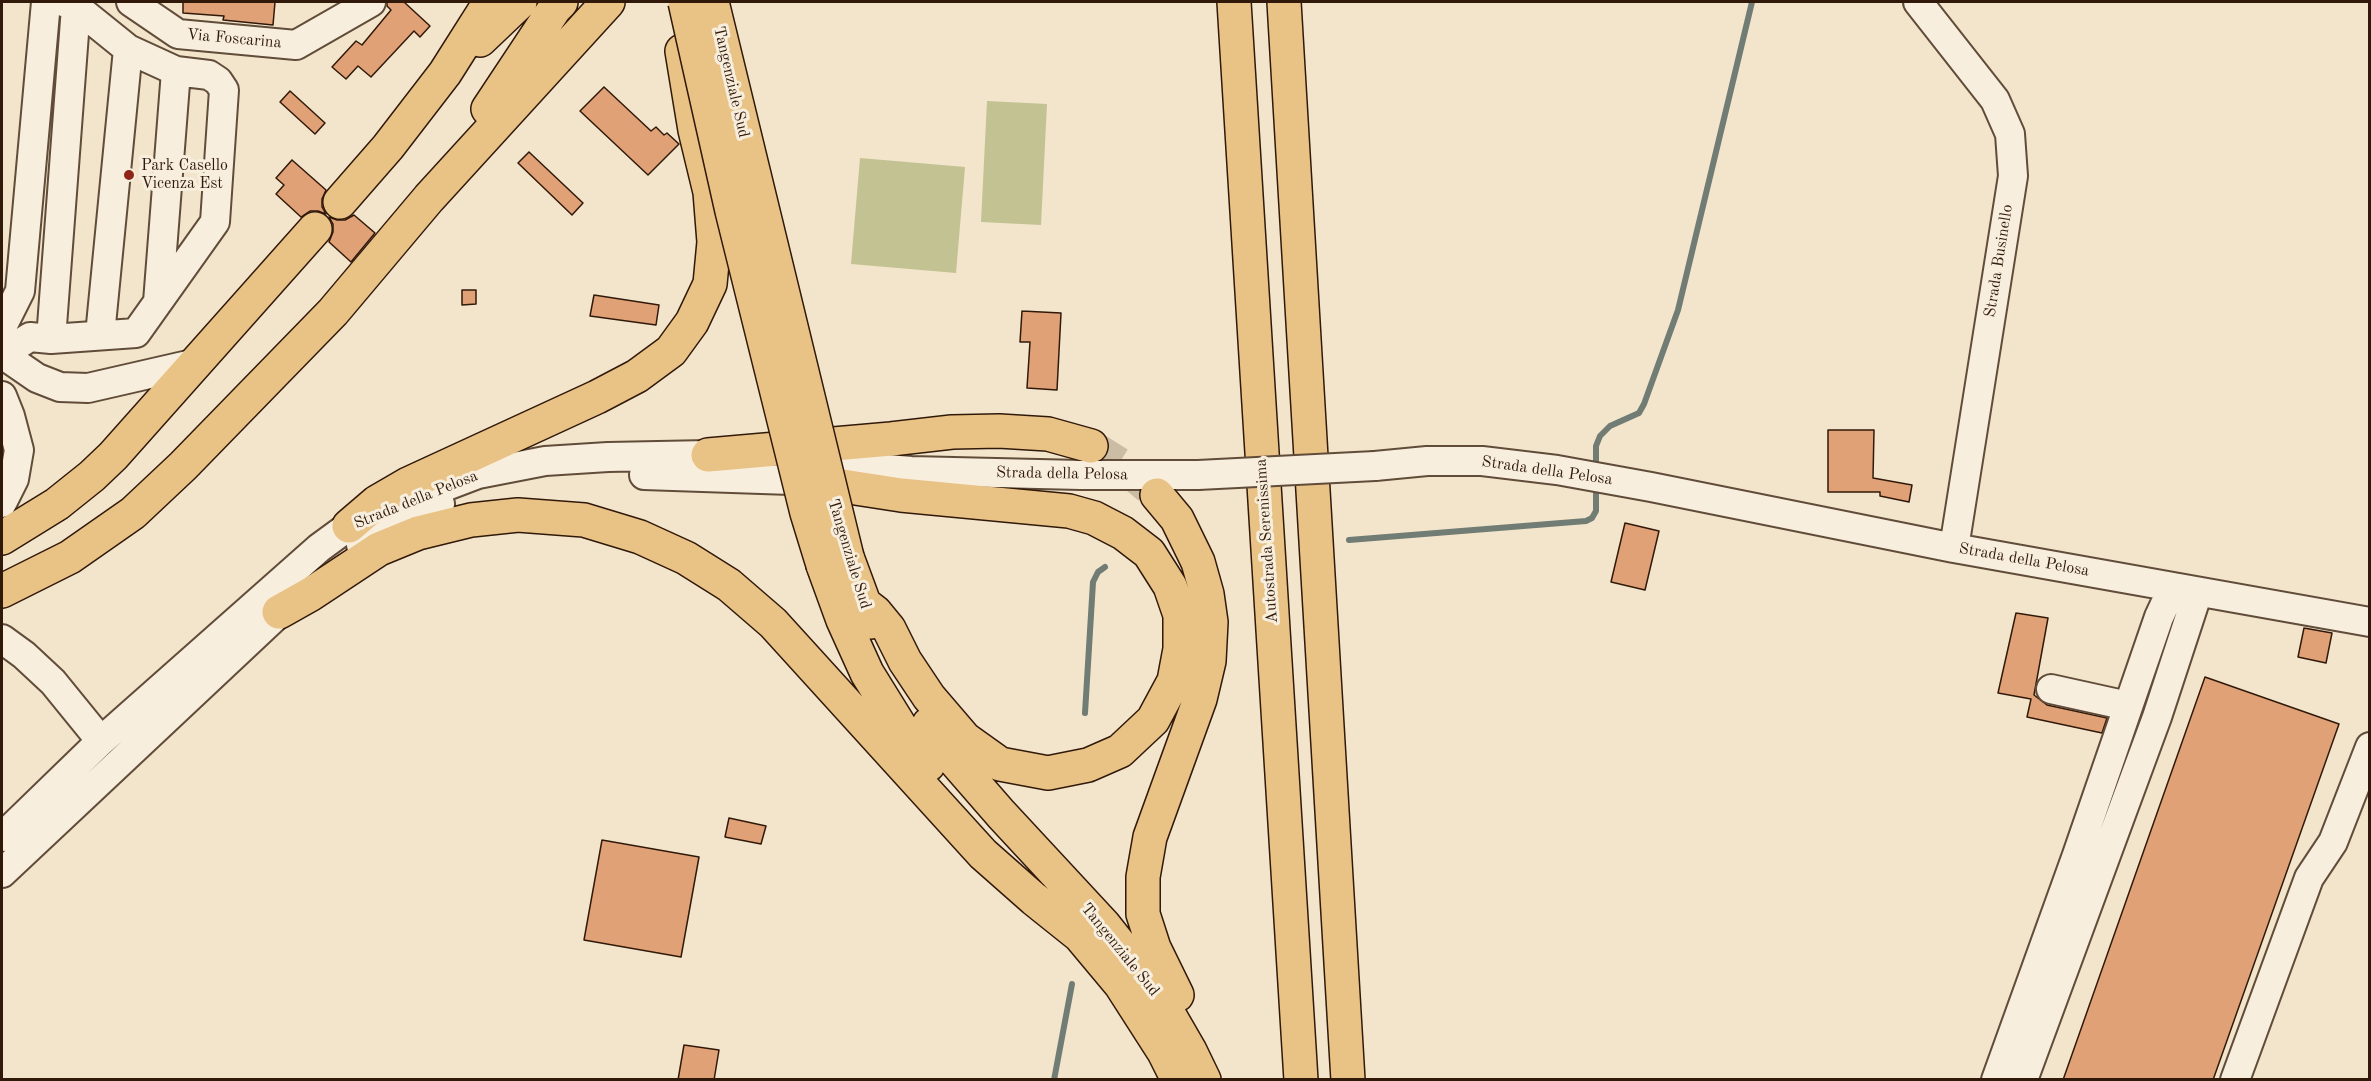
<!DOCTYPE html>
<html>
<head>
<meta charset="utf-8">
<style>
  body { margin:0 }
  #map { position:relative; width:2371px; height:1081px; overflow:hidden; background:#f2e5cb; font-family:"Old Standard TT",serif }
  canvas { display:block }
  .frame { position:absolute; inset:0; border:3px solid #31190a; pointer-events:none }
</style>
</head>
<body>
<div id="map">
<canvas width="2371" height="1081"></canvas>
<div class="frame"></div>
</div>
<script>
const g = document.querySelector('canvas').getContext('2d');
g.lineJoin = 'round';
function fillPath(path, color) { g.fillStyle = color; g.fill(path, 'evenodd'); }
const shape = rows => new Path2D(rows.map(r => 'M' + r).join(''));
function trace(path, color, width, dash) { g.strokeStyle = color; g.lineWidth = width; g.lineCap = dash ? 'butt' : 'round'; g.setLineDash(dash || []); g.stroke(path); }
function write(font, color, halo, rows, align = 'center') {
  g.font = font + ' "Old Standard TT",serif'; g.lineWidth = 6; g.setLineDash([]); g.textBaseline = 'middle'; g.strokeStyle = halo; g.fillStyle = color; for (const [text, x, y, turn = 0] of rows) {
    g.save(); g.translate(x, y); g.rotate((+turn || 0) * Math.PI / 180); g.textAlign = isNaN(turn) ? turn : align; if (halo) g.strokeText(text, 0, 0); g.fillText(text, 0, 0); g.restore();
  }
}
const green = shape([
  [987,101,1047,104,1041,225,981,222],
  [860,158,965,167,956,273,851,264]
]);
const stream = shape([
  [1596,468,1596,446,1600,436,1610,426,1639,413,1644,404,1678,310,1752,2],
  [1349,540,1586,521,1592,518,1596,511,1596,485],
  [1085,713,1093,582,1098,572,1105,567],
  [1054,1080,1072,984]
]);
const building = shape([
  [183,2,275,2,273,25,223,20,224,16,183,13,183,2],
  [387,2,404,2,430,26,420,37,414,31,371,77,358,66,346,79,332,67,356,41,362,45,391,10,387,6,387,2],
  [604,87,651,131,656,127,664,135,667,133,679,144,648,175,580,111,604,87],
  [290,91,325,123,315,134,280,102,290,91],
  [529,152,583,203,572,215,518,163,529,152],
  [292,160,326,190,322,199,322,207,326,214,318,211,310,211,301,217,276,194,284,185,276,178,292,160],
  [354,215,375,233,351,262,329,242,333,232,333,224,329,217,337,220,345,220,354,215],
  [462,290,476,290,476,304,462,305,462,290],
  [594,295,659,305,656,325,590,316,594,295],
  [1022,311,1061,313,1057,390,1027,388,1030,342,1020,342,1022,311],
  [1828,430,1874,430,1873,478,1912,485,1909,502,1880,496,1880,492,1828,492,1828,430],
  [1625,523,1659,531,1645,590,1611,582,1625,523],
  [2016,613,2048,618,2034,695,2047,705,2107,718,2102,733,2027,717,2031,699,1998,693,2016,613],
  [2304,628,2332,633,2326,663,2298,657,2304,628],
  [2205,677,2339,724,2213,1080,2063,1080,2205,677],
  [729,818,766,826,761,844,725,837,729,818],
  [602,840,699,857,681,957,584,940,602,840],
  [684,1045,719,1050,714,1080,678,1080,684,1045]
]);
const highwayTunnel = shape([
  [1091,446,1123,466,1149,488]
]);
const minor = shape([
  [131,2,178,34,296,45,371,2],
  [1918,2,1995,100,2010,134,2013,176,1954,548],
  [158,302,176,71],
  [2,327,20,291,46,2,48,2],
  [100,335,128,49],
  [51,339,76,7],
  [2,354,37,378,60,387,88,388,197,363],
  [5,357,11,349,30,337,51,339,136,333,215,222,224,90,218,81,209,75,176,71,128,49,76,7,64,2],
  [2,396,10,416,19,450,14,479,2,503],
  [803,462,911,471,1081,475,1198,475],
  [1375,466,1427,461,1482,461,1557,470,1651,487,1954,548,2370,622],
  [644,475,820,481],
  [407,501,478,474,545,461,608,457,708,455,730,457],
  [361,545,397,523,440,504],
  [2,639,24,655,53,682,101,741],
  [2051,689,2128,706],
  [2,837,101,741,319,548,349,526,370,517],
  [2,873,297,596],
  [1996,1080,2077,855,2159,617,2173,587],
  [2023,1080,2157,717,2198,592],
  [2235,1080,2309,878,2333,842,2370,747]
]);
const highway = shape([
  [1234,2,1301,1080],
  [1284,2,1348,1080],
  [480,40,520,2],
  [488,109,555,8,561,2],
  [340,202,388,147,445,73,490,2],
  [708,455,891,439,952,432,999,431,1048,434,1091,446],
  [810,481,901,495,1069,511,1094,518,1123,533,1149,553,1170,586,1180,615,1180,649,1174,681,1153,720,1120,751,1088,765,1048,773,1000,764,965,739,929,697,905,661,889,629,875,612,862,602],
  [1157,495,1177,519,1198,562,1207,594,1211,622,1209,661,1200,699,1150,837,1143,877,1143,914,1154,948,1177,995],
  [349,526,377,502,408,484,597,397,637,376,671,351,692,322,710,284,714,242,710,192,695,130,682,51],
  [2,538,57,504,92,476,113,456,315,229],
  [847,557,871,622],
  [823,565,843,620,867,673,916,752,928,765],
  [2,591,70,557,133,513,183,466,333,312,429,198,608,2],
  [279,612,311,594,379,549,418,533,471,520,518,515,584,520,640,537,686,558,729,585,773,623,983,854,1034,899,1084,939],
  [929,724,954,760,1001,814,1104,925,1153,987,1190,1051,1204,1080],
  [1070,924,1121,985,1164,1052,1178,1080]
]);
const minorBridge = shape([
  [1198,475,1375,466]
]);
const highwayBridge = shape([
  [685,2,732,211,807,513,823,565],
  [712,2,847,557]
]);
const markers = [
  [129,175,6,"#8f2418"]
];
const streetNames = [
  ["Via Foscarina",234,39,5],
  ["Tangenziale Sud",731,82,77],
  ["Strada Businello",1999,261,-81],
  ["Strada della Pelosa",1547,471,8],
  ["Strada della Pelosa",1062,474,1],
  ["Strada della Pelosa",416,500,-22],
  ["Autostrada Serenissima",1267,541,-94],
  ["Tangenziale Sud",849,554,73],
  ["Strada della Pelosa",2024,560,10],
  ["Tangenziale Sud",1120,950,51]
];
const poiNames = [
  ["Park Casello",141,166],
  ["Vicenza Est",141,184]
];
fillPath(green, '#c3c292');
trace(stream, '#717c74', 6);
fillPath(building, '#e1a177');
trace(building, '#31190a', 1.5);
trace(highwayTunnel, '#cbbca4', 33, [33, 16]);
trace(minor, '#614c3a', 32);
trace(highway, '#31190a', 36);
trace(minor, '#f7eedd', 28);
trace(highway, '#e9c286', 33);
trace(minorBridge, '#614c3a', 32, []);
trace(highwayBridge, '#31190a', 36, []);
trace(minorBridge, '#f7eedd', 28);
trace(highwayBridge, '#e9c286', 33);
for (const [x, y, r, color] of markers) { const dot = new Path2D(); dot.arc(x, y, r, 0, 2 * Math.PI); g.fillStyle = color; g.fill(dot); trace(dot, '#f7eedd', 2); }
write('16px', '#31190a', '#f7eedd', streetNames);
write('16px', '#31190a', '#f7eedd', poiNames, 'left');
</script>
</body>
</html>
